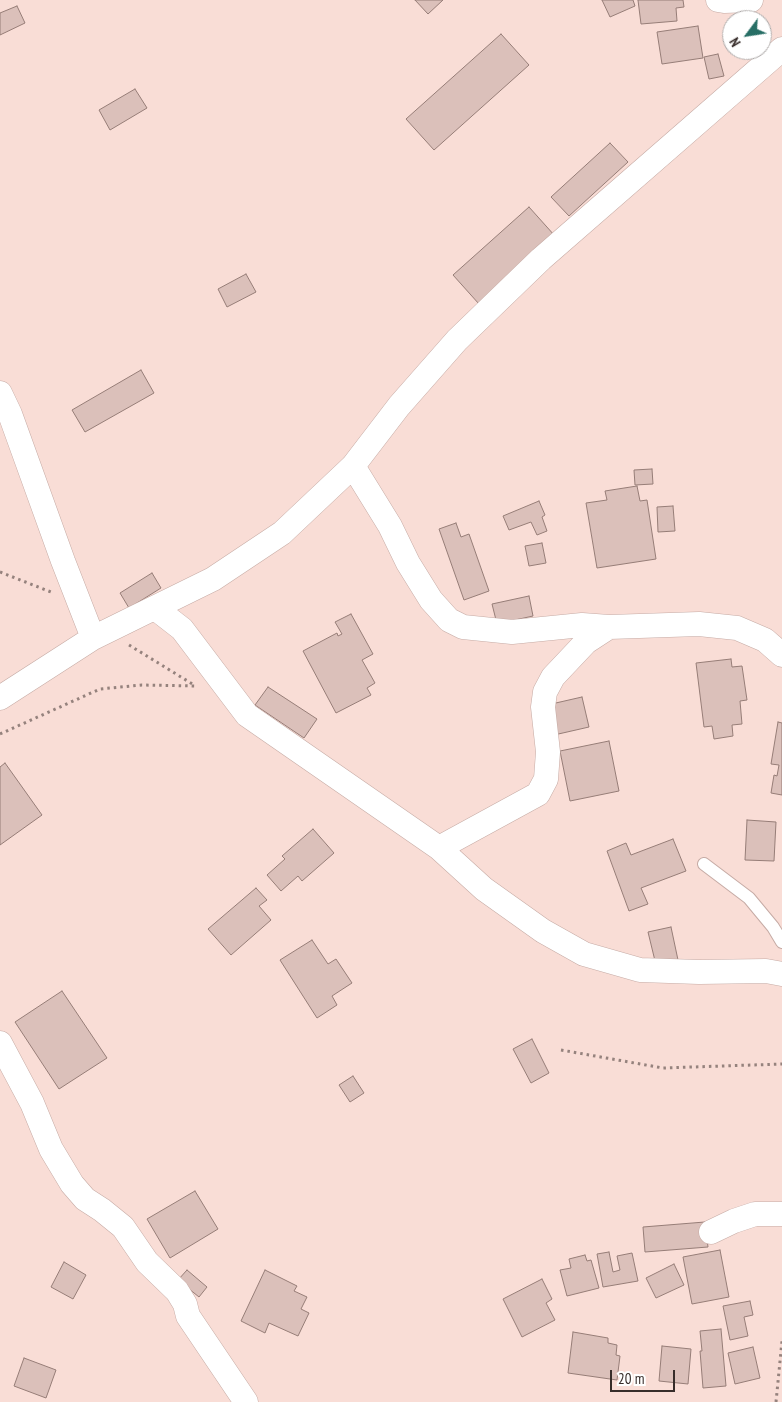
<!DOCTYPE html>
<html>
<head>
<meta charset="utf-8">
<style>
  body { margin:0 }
  #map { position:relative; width:782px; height:1402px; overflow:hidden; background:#f9ddd6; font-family:"PT Sans Narrow",sans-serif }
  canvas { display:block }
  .north { position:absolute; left:722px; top:10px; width:50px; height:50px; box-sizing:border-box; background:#fff; border:1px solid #afabaa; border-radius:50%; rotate:239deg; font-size:14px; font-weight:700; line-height:20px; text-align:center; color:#372d2a }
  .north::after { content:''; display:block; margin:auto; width:18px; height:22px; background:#276e65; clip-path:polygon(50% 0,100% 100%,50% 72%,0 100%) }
  .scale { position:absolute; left:610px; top:1370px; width:65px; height:22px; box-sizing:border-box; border:2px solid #372d2a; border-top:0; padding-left:6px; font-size:15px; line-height:18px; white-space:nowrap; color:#372d2a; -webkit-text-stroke:4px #fff; paint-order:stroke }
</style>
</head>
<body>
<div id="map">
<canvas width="782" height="1402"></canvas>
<div class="north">N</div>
<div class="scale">20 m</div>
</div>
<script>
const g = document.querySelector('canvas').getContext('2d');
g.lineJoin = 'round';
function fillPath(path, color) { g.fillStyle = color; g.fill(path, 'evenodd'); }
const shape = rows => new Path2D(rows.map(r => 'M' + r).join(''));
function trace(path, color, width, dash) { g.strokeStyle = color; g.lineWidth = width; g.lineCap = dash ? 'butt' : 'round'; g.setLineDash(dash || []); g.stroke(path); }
const building = shape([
  [415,0,443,0,428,14,415,0],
  [602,0,633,0,635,6,610,17,602,0],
  [638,0,683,0,684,7,676,8,677,21,641,24,638,0],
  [17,6,25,23,0,35,0,13,17,6],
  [698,26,703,58,662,64,657,32,698,26],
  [501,34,529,65,434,150,406,119,501,34],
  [718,54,724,76,709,79,704,57,718,54],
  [135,89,147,108,110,130,99,110,135,89],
  [610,143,628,162,569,216,551,197,610,143],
  [529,207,555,236,479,304,453,275,529,207],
  [246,274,256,292,227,307,218,289,246,274],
  [141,370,154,393,85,432,72,410,141,370],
  [652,469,653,484,635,485,634,470,652,469],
  [637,486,640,501,647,500,656,559,597,568,586,503,607,500,605,491,637,486],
  [539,501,545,515,542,517,547,531,537,535,531,522,509,530,503,516,539,501],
  [673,506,675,531,658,532,657,507,673,506],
  [456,523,461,537,469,534,489,591,464,600,439,529,456,523],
  [542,543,546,563,529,566,525,546,542,543],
  [152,573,161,588,129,608,120,593,152,573],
  [529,596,533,616,497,624,492,604,529,596],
  [351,614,373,654,362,660,375,683,367,688,371,695,336,713,303,651,337,633,338,636,342,634,335,622,351,614],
  [731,659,732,667,742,666,747,700,740,701,742,724,732,725,733,736,714,739,712,726,704,727,696,663,731,659],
  [268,687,317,719,304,738,255,705,268,687],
  [582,697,589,727,554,735,547,705,582,697],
  [778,722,782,723,782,795,771,793,774,775,777,776,779,765,771,764,778,722],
  [609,741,619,791,570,801,560,751,609,741],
  [5,763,42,815,0,845,0,767,5,763],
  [747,820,776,822,774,861,745,860,747,820],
  [313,829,334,853,302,881,298,876,281,891,267,875,285,859,282,856,313,829],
  [673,839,686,871,641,888,648,904,629,911,607,851,626,843,631,855,673,839],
  [256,888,267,900,259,906,271,920,231,955,208,929,256,888],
  [671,927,678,960,656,965,648,932,671,927],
  [312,940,328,964,336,959,352,983,332,996,337,1005,317,1018,280,960,312,940],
  [62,991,107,1058,59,1089,15,1022,62,991],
  [532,1039,549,1073,531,1083,513,1049,532,1039],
  [353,1076,364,1093,350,1102,339,1085,353,1076],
  [195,1191,218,1229,170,1258,147,1219,195,1191],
  [705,1222,708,1247,645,1252,643,1227,705,1222],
  [720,1250,729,1297,692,1304,683,1257,720,1250],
  [609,1252,613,1272,620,1270,617,1256,632,1253,638,1281,603,1287,597,1254,609,1252],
  [585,1255,587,1261,591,1260,599,1288,567,1296,560,1270,571,1268,569,1259,585,1255],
  [64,1262,86,1275,73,1299,51,1287,64,1262],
  [674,1264,684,1285,656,1298,646,1278,674,1264],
  [187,1270,207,1287,199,1297,178,1280,187,1270],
  [265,1270,297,1286,294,1291,307,1297,301,1309,309,1313,298,1336,269,1323,265,1333,241,1321,265,1270],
  [542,1279,552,1299,546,1303,555,1320,522,1337,503,1299,542,1279],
  [750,1301,753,1315,744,1317,748,1336,730,1340,723,1306,750,1301],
  [721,1329,726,1386,703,1388,700,1351,702,1351,700,1331,721,1329],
  [573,1332,608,1338,608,1343,617,1345,616,1355,620,1356,617,1380,568,1373,573,1332],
  [662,1346,691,1349,688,1384,659,1381,662,1346],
  [753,1347,760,1378,735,1384,728,1353,753,1347],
  [24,1358,56,1370,46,1398,14,1386,24,1358]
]);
const path = shape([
  [0,572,51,592],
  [129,645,194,685],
  [0,734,100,689,142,685,195,686],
  [561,1050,663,1068,782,1064],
  [776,1402,782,1341]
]);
const service = shape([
  [704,864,749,898,773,927,782,942]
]);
const minor = shape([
  [718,0,724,1,751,0],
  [0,393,10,414,63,561,93,638],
  [353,466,390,526,408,563,431,600,449,620,463,627,512,632,582,625,609,627],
  [155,608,182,629,247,715,439,848,484,889,543,931,584,954,640,970,699,972,766,971,782,974],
  [0,698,93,638,213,579,282,533,353,466,399,406,457,340,541,259,782,49],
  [439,848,538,794,546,779,548,752,543,707,545,692,553,677,586,642,609,627,699,624,737,628,765,640,782,655],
  [0,1043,32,1103,51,1149,72,1184,85,1199,102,1210,123,1227,147,1262,177,1291,185,1304,188,1316,246,1402],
  [711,1232,734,1221,755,1214,782,1214]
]);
fillPath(building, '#dbc0ba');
trace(building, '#967d77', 1);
trace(service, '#c6aba5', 14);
trace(minor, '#c6aba5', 25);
trace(path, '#95827d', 3, [2.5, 4]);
trace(service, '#fff', 12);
trace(minor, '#fff', 24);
</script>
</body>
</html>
